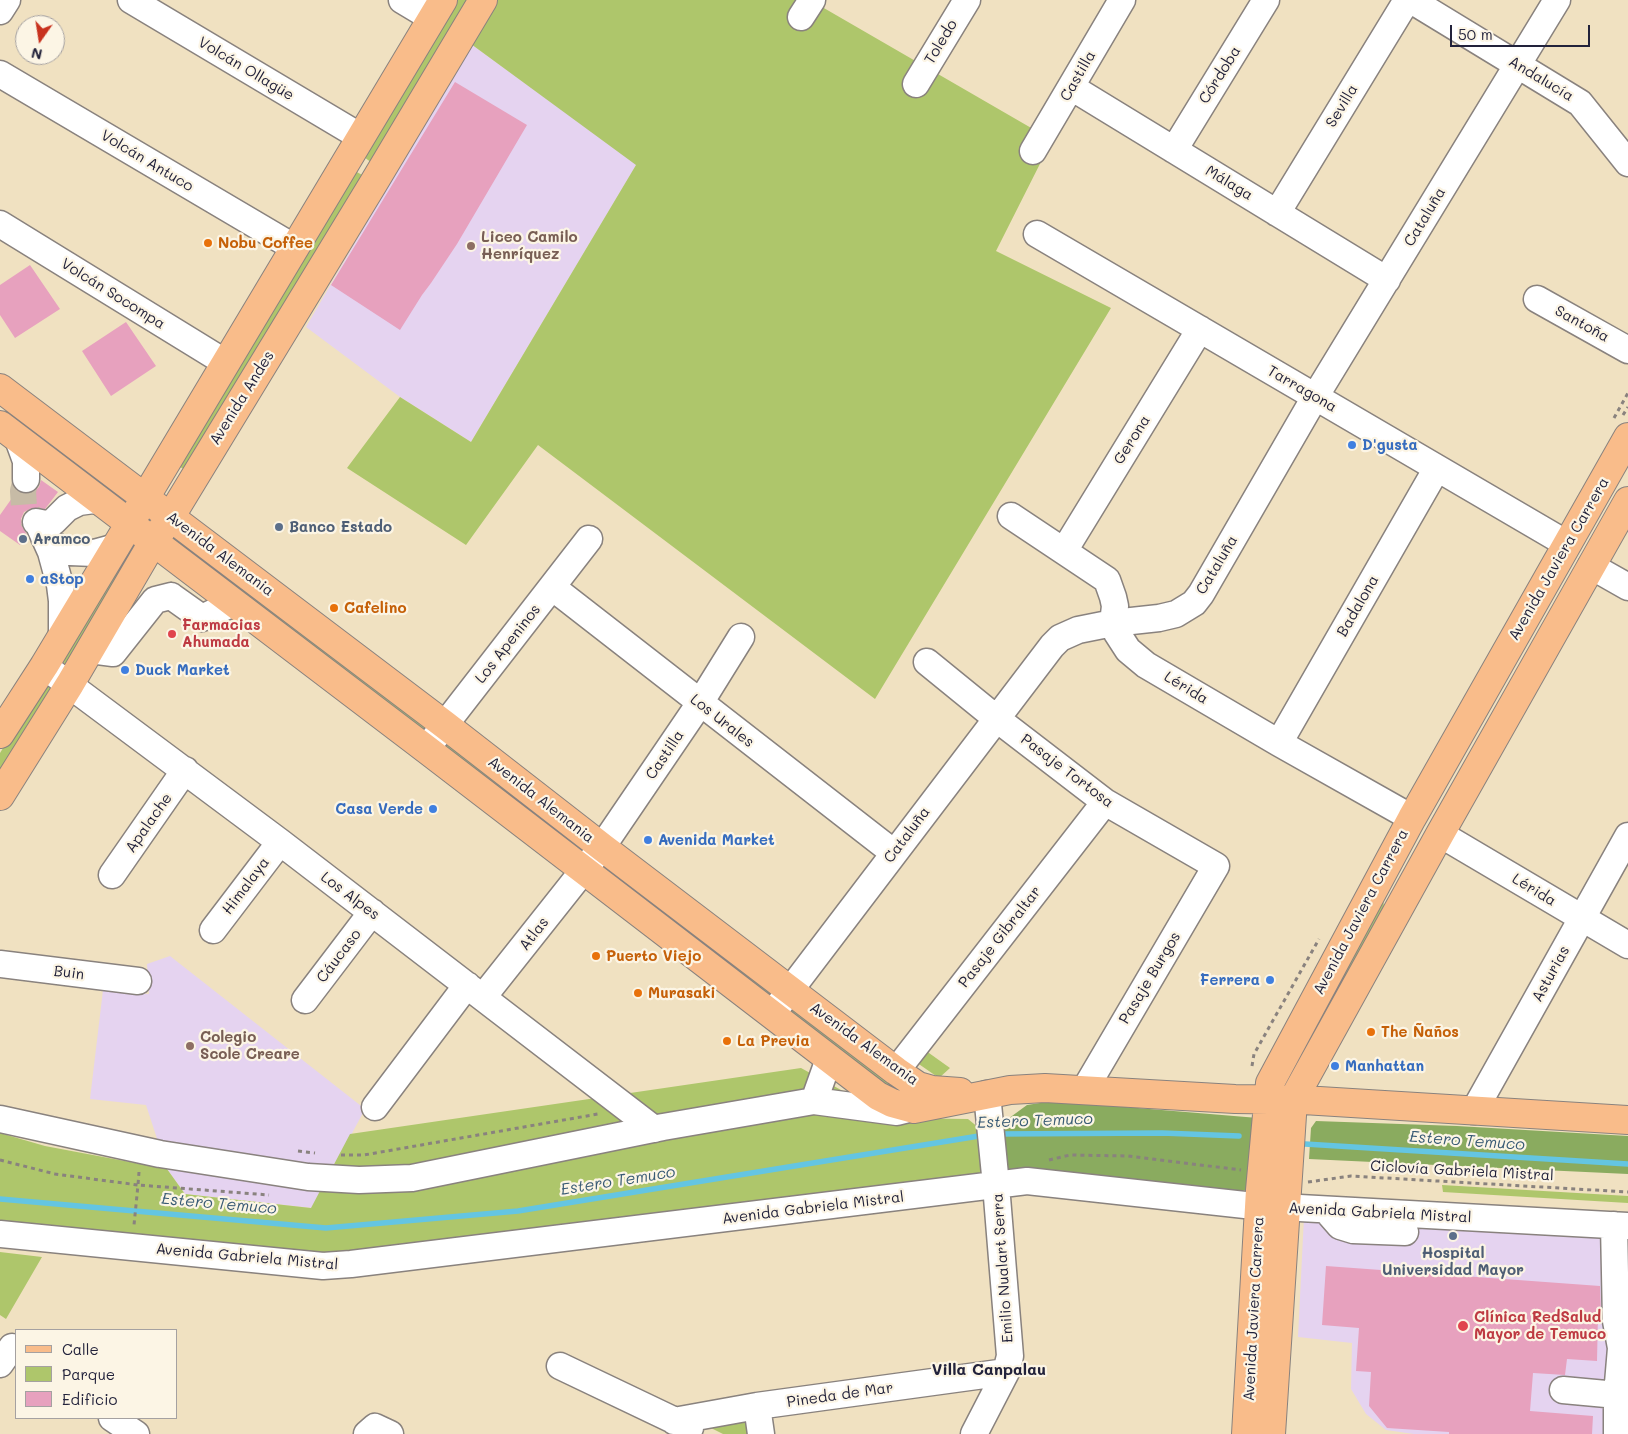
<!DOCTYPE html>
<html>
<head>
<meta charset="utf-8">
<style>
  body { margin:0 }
  #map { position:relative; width:1628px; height:1434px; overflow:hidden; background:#f0e1c1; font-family:Mali,sans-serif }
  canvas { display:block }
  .legend { position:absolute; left:15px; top:1329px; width:162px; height:90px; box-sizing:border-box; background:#fcf5e5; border:1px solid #a5a1a1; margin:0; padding:6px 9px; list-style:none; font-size:15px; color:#22223b }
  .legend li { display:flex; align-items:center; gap:10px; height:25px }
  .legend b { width:25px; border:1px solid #a5a1a1 }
  .north { position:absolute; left:15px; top:15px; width:50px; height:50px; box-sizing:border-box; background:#fcf5e5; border:1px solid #a5a1a1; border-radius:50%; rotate:193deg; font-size:14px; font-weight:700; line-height:20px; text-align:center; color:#22223b }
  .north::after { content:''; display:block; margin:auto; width:18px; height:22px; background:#c8321e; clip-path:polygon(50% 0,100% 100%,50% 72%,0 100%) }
  .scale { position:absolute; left:1450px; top:25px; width:140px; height:22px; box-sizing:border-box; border:2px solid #22223b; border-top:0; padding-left:6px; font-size:15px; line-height:18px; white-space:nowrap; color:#22223b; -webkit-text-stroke:4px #fcf5e5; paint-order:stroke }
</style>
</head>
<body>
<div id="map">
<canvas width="1628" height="1434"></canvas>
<ul class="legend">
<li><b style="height:6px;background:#f9bc8a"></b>Calle</li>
<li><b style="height:14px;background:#aec66b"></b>Parque</li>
<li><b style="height:14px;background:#e7a1be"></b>Edificio</li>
</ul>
<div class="north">N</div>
<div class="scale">50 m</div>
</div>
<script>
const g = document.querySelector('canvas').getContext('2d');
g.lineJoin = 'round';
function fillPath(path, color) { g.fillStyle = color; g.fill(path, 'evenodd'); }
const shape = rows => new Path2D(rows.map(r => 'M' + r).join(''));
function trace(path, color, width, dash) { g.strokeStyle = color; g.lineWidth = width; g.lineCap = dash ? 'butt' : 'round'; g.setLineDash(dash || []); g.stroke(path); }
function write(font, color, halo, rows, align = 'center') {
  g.font = font + ' Mali,sans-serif'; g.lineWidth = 4.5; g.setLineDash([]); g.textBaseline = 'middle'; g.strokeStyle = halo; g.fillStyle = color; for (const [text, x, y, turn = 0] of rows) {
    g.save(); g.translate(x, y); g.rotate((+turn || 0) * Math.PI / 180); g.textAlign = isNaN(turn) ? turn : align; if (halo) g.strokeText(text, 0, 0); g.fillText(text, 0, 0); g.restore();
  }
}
const built = shape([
  [471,44,637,164,471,442,400,397,306,327],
  [170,956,365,1109,312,1208,185,1194,167,1169,146,1105,90,1099,103,990,149,994,147,964],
  [1304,1217,1625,1236,1628,1434,1414,1434,1386,1430,1366,1414,1351,1389,1352,1343,1298,1337]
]);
const green = shape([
  [457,0,471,0,372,163,364,157],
  [498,0,810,0,1052,140,996,251,1111,308,875,699,538,445,466,545,347,468,400,397,471,442,636,165,471,44],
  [355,171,364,176,189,472,180,467],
  [176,530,779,988,771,997,170,538],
  [128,546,134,557,69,667,60,660],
  [43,683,61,683,0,782,0,753],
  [1382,893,1385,913,1302,1063,1290,1062],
  [792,1000,906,1093,878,1083,784,1011],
  [922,1048,950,1068,939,1078,913,1060],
  [801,1068,892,1118,968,1119,979,1128,984,1179,340,1254,166,1239,0,1221,0,1133,45,1146,167,1169,185,1194,311,1208,350,1134],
  [1442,1185,1628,1196,1628,1203,1443,1192],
  [0,1252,42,1257,6,1319,0,1315],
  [749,1413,752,1434,723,1434,693,1419]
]);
const forest = shape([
  [1053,1101,1258,1118,1251,1190,1237,1191,1006,1170,1001,1124,1027,1105],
  [1316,1121,1457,1126,1628,1136,1628,1174,1309,1159,1311,1128]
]);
const stream = shape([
  [996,1134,1162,1133,1239,1136],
  [1305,1144,1628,1164],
  [0,1199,326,1228,518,1211,985,1135]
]);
const building = shape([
  [455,82,527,125,457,244,431,283,422,295,400,330,331,285],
  [30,265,60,309,15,338,0,315,0,285],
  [126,322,156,366,111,396,82,351],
  [41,480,58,492,45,509,32,508,24,512,21,519,22,526,27,535,20,545,0,531,0,515,17,491,26,494,33,492,39,487],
  [1326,1266,1600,1286,1601,1314,1598,1314,1597,1361,1567,1359,1565,1375,1533,1373,1530,1411,1593,1416,1592,1434,1449,1434,1449,1432,1387,1428,1369,1406,1371,1372,1356,1371,1359,1328,1322,1325]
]);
const minorTunnel = shape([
  [26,479,23,491,24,507,27,513,36,522]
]);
const path = shape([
  [1623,415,1628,407],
  [1614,418,1628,393],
  [1252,1066,1254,1054,1319,939],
  [298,1151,315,1153],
  [341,1155,364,1155,598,1114],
  [0,1160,55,1174,138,1185,134,1225],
  [1049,1160,1070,1155,1128,1156,1241,1170],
  [139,1172,138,1185,269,1195],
  [1308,1182,1351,1176,1628,1192]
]);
const minor = shape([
  [131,0,361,137],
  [402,0,432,18],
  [1411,0,1580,103,1628,163],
  [0,11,7,0],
  [801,17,812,0],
  [0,74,295,248],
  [916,84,967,0],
  [1071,87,1387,280],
  [1174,150,1266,0],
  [1033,151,1122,0],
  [1277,213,1407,0],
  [0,224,226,363],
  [1037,234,1567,544],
  [1537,299,1628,350],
  [18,439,26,461,26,479],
  [1011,516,1107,580,1113,597,1115,606,1113,623,1117,633,1128,650,1146,665,1279,743,1412,818],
  [36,522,46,524,53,522,67,508,79,502,94,500,101,502],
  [38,523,51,552,60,585,62,601,62,635],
  [44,537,51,544,70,552,94,553,116,547],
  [1064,551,1200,329],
  [1591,566,1628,587],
  [552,587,894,853],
  [171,596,202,618,233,603],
  [90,650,113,653,155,600,171,596],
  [927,662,997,719,1105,802,1216,866,1085,1089],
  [44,666,280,842,654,1129],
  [1279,743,1437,468],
  [426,749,589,539],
  [1440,834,1628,945],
  [112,875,185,770],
  [213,930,280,842],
  [0,964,138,981],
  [483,997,602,847,700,703,741,637],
  [305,1000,372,912],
  [772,1014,1052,646,1060,638,1078,630,1113,623,1159,618,1176,614,1194,603,1201,594,1315,397,1557,0],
  [896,1071,1105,802],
  [814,1101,829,1059],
  [375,1107,467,985],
  [1474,1111,1628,836],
  [0,1119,160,1154,308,1177,359,1180,412,1178,663,1127,814,1101,897,1112,905,1110],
  [1326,1210,1340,1226,1353,1230,1405,1232],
  [1614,1225,1616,1321,1621,1348,1617,1395,1617,1434],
  [0,1234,323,1266,351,1264,1027,1181,1245,1205,1628,1226],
  [0,1364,12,1347],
  [560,1366,690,1428],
  [1563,1390,1617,1395],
  [757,1406,761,1434],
  [112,1418,136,1434],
  [674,1421,757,1406,1006,1372],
  [367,1434,375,1427,390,1434],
  [974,1434,1006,1372,1010,1356,996,1185,987,1094]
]);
const major = shape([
  [0,388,445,725,602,847,896,1071,918,1086,932,1090,960,1092],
  [0,425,426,749,878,1096,892,1103,914,1109,1010,1090,1045,1088,1235,1099,1303,1100,1628,1120],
  [0,734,44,666,145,498,443,0],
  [0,796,70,684,153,542,171,516,373,184,483,0],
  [1246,1434,1260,1190,1270,1083,1412,818,1628,437],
  [1271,1434,1293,1100,1440,834,1628,501]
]);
const markers = [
  [208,243,5,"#e8710a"],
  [471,246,5,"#8d6e63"],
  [1352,445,5,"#3f7fe0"],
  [279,527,5,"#5c6f8a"],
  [23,539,5,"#5c6f8a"],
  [30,579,5,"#3f7fe0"],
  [334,608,5,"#e8710a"],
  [172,634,5,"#e0444e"],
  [125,670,5,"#3f7fe0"],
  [433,809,5,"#3f7fe0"],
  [648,840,5,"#3f7fe0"],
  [596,956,5,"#e8710a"],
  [1270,980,5,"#3f7fe0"],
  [638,993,5,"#e8710a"],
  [1371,1032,5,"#e8710a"],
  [727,1041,5,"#e8710a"],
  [190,1046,5,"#8d6e63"],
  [1335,1066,5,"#3f7fe0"],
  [1453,1236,5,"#5c6f8a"],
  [1463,1326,6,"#e0444e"]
];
const streetNames = [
  ["Toledo",941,42,-59],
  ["Volcán Ollagüe",246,69,31],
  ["Córdoba",1220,75,-58],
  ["Castilla",1078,76,-60],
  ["Andalucía",1541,79,31],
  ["Sevilla",1342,106,-59],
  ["Volcán Antuco",147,161,31],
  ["Málaga",1229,183,31],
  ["Cataluña",1425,217,-59],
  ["Volcán Socompa",113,294,32],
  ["Santoña",1582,324,29],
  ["Tarragona",1302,389,30],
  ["Avenida Andes",242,398,-58],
  ["Gerona",1132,440,-58],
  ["Avenida Alemania",220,554,37],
  ["Avenida Javiera Carrera",1559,559,-60],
  ["Cataluña",1217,565,-59],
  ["Badalona",1358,606,-60],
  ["Los Apeninos",508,644,-52],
  ["Lérida",1186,688,31],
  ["Los Urales",722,721,38],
  ["Castilla",665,755,-56],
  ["Pasaje Tortosa",1067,771,37],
  ["Avenida Alemania",541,800,38],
  ["Apalache",149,823,-55],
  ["Cataluña",907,835,-53],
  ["Himalaya",246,886,-53],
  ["Lérida",1534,890,31],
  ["Los Alpes",350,896,37],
  ["Avenida Javiera Carrera",1361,912,-62],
  ["Atlas",534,934,-52],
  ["Pasaje Gibraltar",1000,937,-52],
  ["Cáucaso",339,956,-53],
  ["Buin",69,973,7],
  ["Asturias",1551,974,-61],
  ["Pasaje Burgos",1150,978,-59],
  ["Avenida Alemania",864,1044,36],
  ["Ciclovía Gabriela Mistral",1462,1171,3],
  ["Avenida Gabriela Mistral",813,1208,-7],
  ["Avenida Gabriela Mistral",1380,1213,3],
  ["Avenida Gabriela Mistral",247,1257,5],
  ["Emilio Nualart Serra",1003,1268,-94],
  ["Avenida Javiera Carrera",1254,1309,-87],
  ["Pineda de Mar",840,1395,-8]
];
const educationNames = [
  ["Liceo Camilo",481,237],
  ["Henríquez",481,254],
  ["Colegio",200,1037],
  ["Scole Creare",200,1054]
];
const foodNames = [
  ["Nobu Coffee",218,243],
  ["Cafelino",344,608],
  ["Puerto Viejo",606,956],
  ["Murasaki",648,993],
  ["The Ñaños",1381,1032],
  ["La Previa",737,1041]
];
const shopNames = [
  ["D'gusta",1362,445],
  ["aStop",40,579],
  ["Duck Market",135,670],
  ["Casa Verde",423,809,"right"],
  ["Avenida Market",658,840],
  ["Ferrera",1260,980,"right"],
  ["Manhattan",1345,1066]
];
const serviceNames = [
  ["Banco Estado",289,527],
  ["Aramco",33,539],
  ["Hospital",1453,1253,"center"],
  ["Universidad Mayor",1453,1270,"center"]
];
const healthNames = [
  ["Farmacias",182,625],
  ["Ahumada",182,642],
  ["Clínica RedSalud",1474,1317],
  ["Mayor de Temuco",1474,1334]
];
const waterNames = [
  ["Estero Temuco",1035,1121,-2],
  ["Estero Temuco",1467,1141,4],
  ["Estero Temuco",618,1181,-9],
  ["Estero Temuco",219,1204,5]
];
const neighbourhoodNames = [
  ["Villa Canpalau",989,1370]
];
fillPath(built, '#e5d3f0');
fillPath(green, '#aec66b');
fillPath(forest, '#8aab5f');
trace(stream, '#64c5e2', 5.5);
fillPath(building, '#e7a1be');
trace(minorTunnel, '#c7bba6', 26, [26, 13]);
trace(minor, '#89827e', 29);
trace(major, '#89827e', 30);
trace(path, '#89827e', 3, [4, 4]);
trace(minor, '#fff', 26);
trace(major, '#f9bc8a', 28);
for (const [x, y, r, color] of markers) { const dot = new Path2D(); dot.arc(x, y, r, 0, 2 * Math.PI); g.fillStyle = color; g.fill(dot); trace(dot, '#fcf5e5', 2); }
write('15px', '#22223b', '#fcf5e5', streetNames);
write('bold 15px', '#785e54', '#fcf5e5', educationNames, 'left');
write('bold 15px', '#c56008', '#fcf5e5', foodNames, 'left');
write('bold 15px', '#366cbe', '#fcf5e5', shopNames, 'left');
write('bold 15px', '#4e5e75', '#fcf5e5', serviceNames, 'left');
write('bold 15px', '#be3a42', '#fcf5e5', healthNames, 'left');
write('italic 16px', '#395b75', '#fcf5e5', waterNames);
write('bold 16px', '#22223b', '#fcf5e5', neighbourhoodNames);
</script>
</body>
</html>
